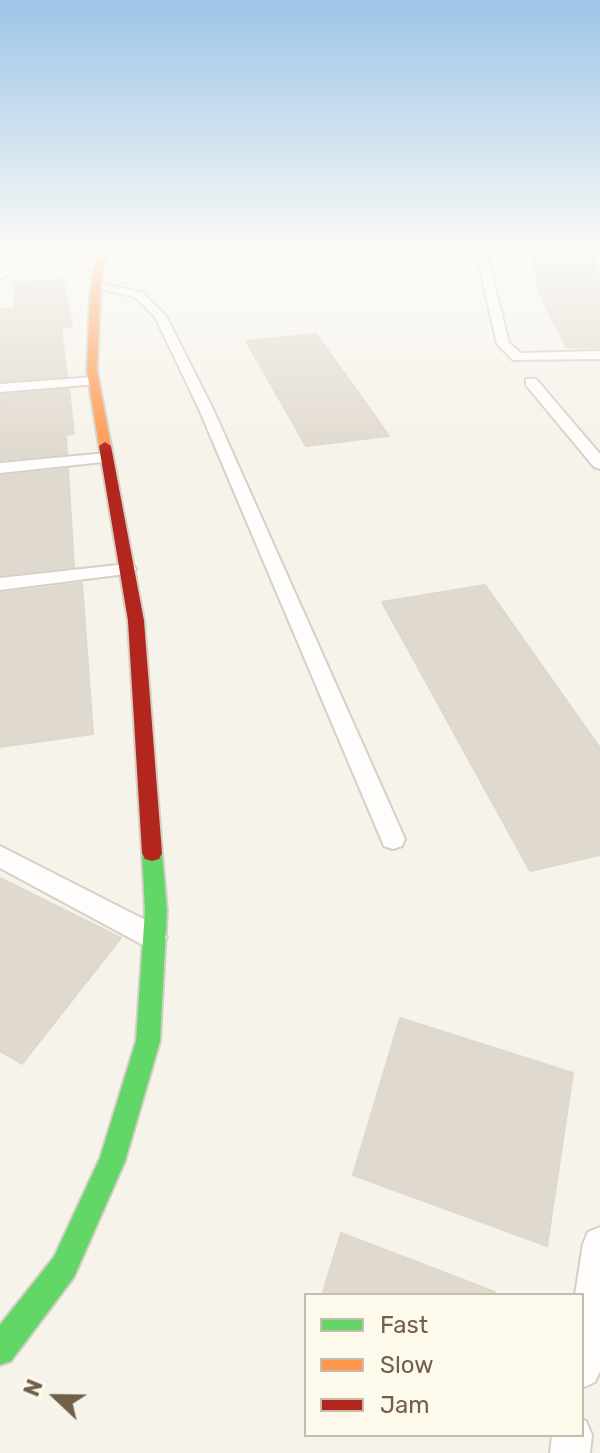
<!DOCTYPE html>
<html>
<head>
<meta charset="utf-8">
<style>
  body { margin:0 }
  #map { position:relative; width:600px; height:1453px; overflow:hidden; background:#f6f3ea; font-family:Rubik,sans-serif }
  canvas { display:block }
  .legend { position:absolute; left:304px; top:1293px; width:280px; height:144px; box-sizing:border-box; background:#fefaeb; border:2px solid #c6bcab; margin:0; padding:10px 14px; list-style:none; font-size:24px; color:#73604b }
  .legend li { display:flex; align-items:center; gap:16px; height:40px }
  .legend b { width:40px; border:2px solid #c6bcab }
  .north { position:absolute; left:16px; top:1357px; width:80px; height:80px; -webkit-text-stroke:6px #fefaeb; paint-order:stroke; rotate:292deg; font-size:22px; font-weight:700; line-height:32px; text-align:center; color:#73604b }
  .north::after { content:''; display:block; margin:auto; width:28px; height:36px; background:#73604b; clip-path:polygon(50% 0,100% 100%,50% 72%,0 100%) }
</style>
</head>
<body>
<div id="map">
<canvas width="600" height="1453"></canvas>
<ul class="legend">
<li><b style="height:10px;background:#63d668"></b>Fast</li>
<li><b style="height:10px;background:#ff974d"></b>Slow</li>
<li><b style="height:10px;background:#b3261e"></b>Jam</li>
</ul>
<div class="north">N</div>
</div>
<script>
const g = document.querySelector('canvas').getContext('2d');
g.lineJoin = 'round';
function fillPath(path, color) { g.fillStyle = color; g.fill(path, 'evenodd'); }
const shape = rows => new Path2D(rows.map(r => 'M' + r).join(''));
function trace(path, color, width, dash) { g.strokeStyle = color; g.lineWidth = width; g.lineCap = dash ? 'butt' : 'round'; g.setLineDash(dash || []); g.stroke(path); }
const building = shape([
  [531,251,592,251,600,280,600,348,566,347,539,293,531,251],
  [63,279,72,327,61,328,67,376,0,381,0,309,15,308,14,283,63,279],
  [316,334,361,396,389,436,306,446,246,341,316,334],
  [69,389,74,434,66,435,67,454,0,460,0,395,69,389],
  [68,469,74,567,0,575,0,476,68,469],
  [82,583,93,734,0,747,0,593,82,583],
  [485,585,600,748,600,855,530,871,382,602,485,585],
  [0,878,121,938,22,1064,0,1051,0,878],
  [400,1018,573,1073,547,1246,353,1175,400,1018],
  [341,1233,495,1292,494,1295,322,1295,341,1233]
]);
const lane = shape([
  [31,251,40,251,36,258,99,262,104,265,99,268,27,263,0,279,0,271,31,251],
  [285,251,321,251,324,254,319,257,285,251],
  [476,251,486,251,509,343,521,353,600,351,600,359,513,360,497,344,476,251],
  [96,282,143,293,166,316,213,409,405,839,402,846,393,849,384,846,381,839,199,409,155,317,135,297,92,287,92,283,96,282],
  [93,377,98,378,98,384,0,392,0,384,93,377],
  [526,379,536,379,600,454,600,469,594,467,526,385,526,379],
  [107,453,112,455,112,461,0,473,0,463,107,453],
  [127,564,133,565,136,569,133,573,0,590,0,578,127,564],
  [0,846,163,929,167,937,163,945,153,949,143,945,0,868,0,846],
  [600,1227,600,1371,595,1382,582,1388,582,1295,575,1295,583,1244,588,1232,600,1227],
  [582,1419,586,1421,592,1435,590,1453,550,1453,552,1435,582,1435,582,1419]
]);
const fast = shape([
  [152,845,159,847,162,853,167,911,160,1041,125,1161,74,1277,11,1361,0,1365,0,1325,54,1257,100,1158,136,1041,145,911,142,853,145,847,152,845]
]);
const slow = shape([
  [100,251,109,251,104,257,100,297,97,371,111,446,105,450,99,446,87,371,90,297,96,257,100,251]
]);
const jam = shape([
  [105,442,111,446,144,621,162,853,159,859,152,861,145,859,142,853,128,621,99,446,105,442]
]);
fillPath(building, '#e0d9cf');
trace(building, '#dfd8cc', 2);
trace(lane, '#d5d0c7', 4);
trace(fast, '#d4cfc5', 4);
trace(slow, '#d4cfc5', 4);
trace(jam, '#d4cfc5', 4);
fillPath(lane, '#fefdfc');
fillPath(fast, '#63d668');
fillPath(slow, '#ff974d');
fillPath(jam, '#b3261e');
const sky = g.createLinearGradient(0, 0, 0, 455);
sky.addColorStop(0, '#9dc5e7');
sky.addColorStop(0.55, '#fbfaf6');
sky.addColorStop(1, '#fbfaf600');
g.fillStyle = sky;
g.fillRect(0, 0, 600, 455);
</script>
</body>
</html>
